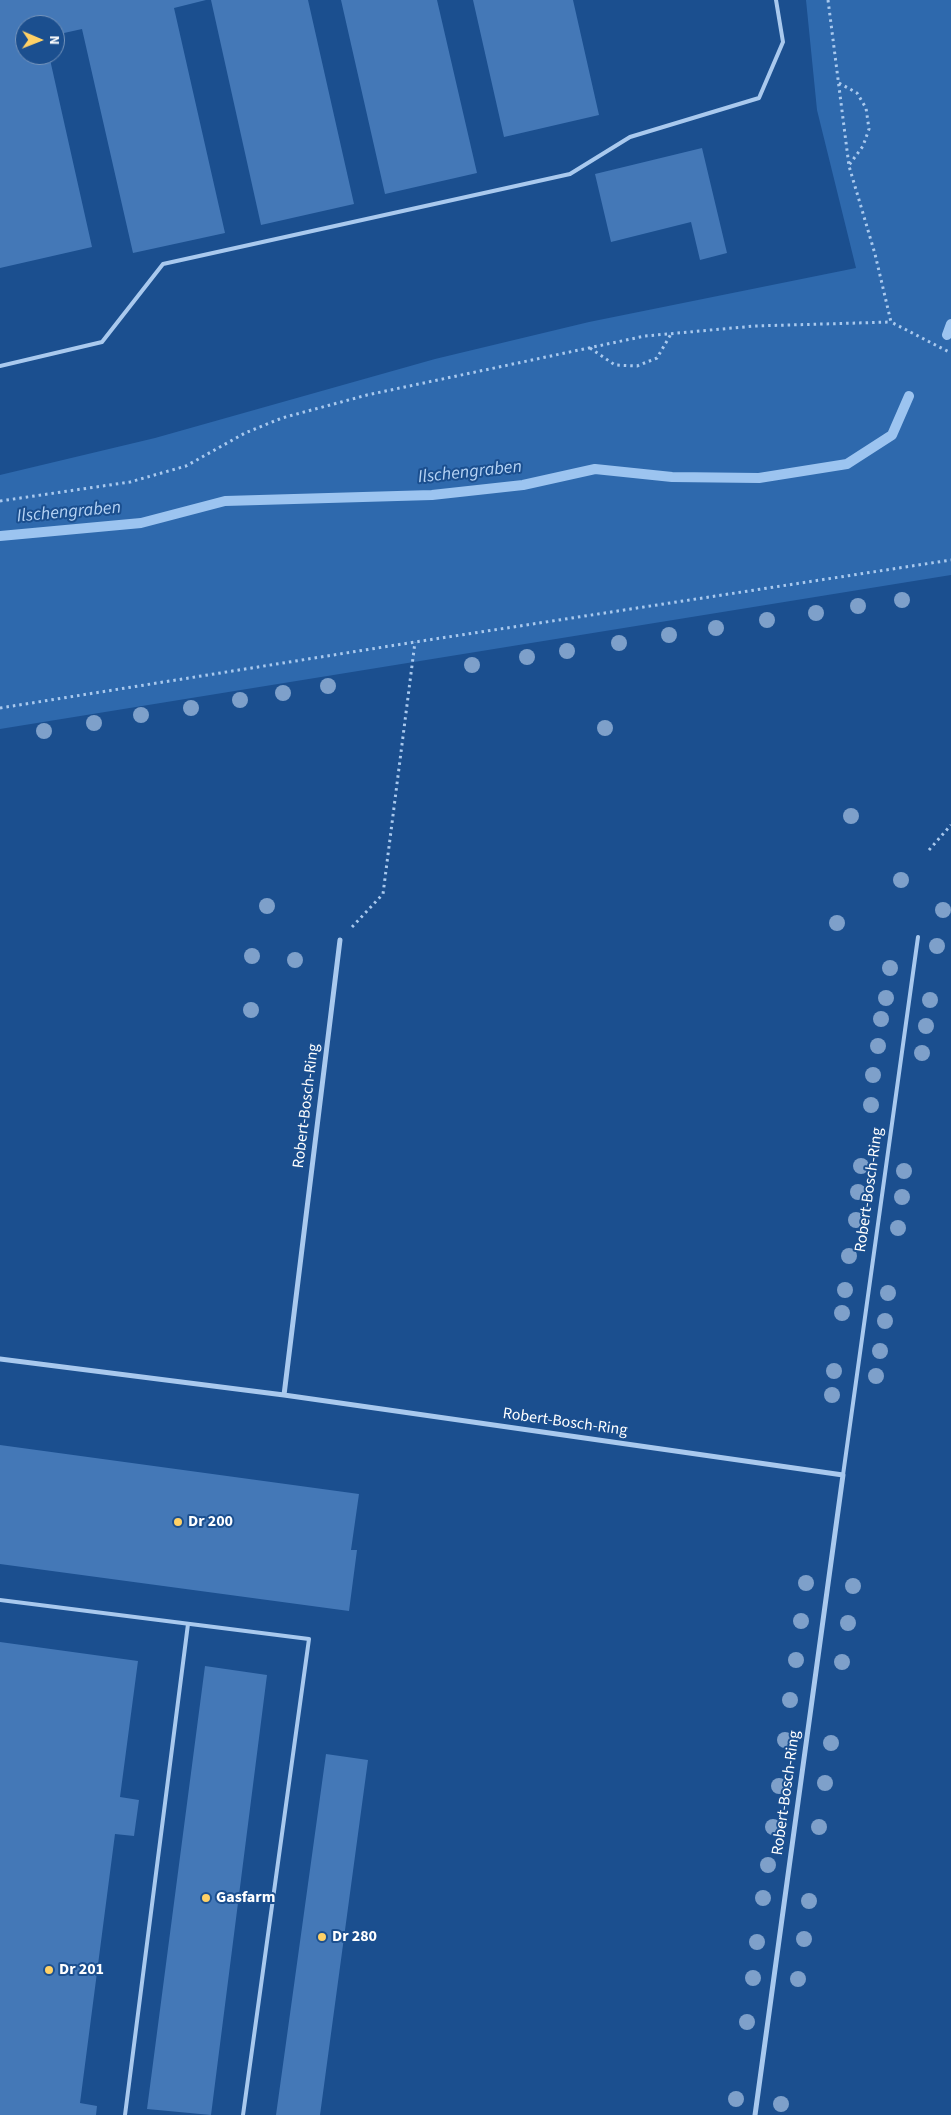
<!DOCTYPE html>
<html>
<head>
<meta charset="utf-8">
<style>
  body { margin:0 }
  #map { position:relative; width:951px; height:2115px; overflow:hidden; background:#1b4f8f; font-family:"Source Sans 3",sans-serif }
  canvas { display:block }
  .north { position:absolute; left:15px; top:15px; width:50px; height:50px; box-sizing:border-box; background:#1b4f8f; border:1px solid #7695bc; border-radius:50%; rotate:91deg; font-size:14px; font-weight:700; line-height:20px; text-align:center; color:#fff }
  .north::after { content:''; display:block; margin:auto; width:18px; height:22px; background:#ffd166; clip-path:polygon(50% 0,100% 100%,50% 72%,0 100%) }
</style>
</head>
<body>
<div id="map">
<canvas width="951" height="2115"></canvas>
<div class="north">N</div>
</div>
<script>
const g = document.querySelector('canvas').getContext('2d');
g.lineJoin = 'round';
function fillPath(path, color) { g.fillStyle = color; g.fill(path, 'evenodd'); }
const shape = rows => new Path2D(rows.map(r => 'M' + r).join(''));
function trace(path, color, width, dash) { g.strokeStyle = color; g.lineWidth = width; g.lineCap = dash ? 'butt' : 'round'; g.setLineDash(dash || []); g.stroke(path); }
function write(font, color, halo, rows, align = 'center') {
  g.font = font + ' "Source Sans 3",sans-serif'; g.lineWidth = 4; g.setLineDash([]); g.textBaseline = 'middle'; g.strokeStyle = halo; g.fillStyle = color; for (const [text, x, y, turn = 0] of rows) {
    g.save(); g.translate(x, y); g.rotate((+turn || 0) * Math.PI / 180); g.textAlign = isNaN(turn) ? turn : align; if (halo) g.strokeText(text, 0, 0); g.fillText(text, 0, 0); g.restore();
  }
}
const green = shape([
  [806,0,951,0,951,575,0,729,0,475,155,438,435,359,589,322,856,268,817,110]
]);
const stream = shape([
  [947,335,951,324],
  [0,536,141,523,225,501,432,495,523,485,595,469,672,477,759,478,847,464,892,435,909,396]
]);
const building = shape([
  [0,0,206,0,174,8,225,233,133,253,82,29,55,35,55,25,25,25,25,55,49,55,92,247,0,268],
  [211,0,308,0,354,204,261,225],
  [341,0,437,0,477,173,385,194],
  [473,0,573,0,599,115,504,137],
  [702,148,727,253,700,260,691,222,611,242,595,174],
  [0,1445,359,1494,351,1550,357,1550,349,1611,0,1564],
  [0,1642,138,1661,120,1797,139,1800,134,1836,115,1834,80,2103,97,2106,96,2115,0,2115],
  [205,1666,267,1675,211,2115,147,2109],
  [326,1754,368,1760,320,2115,276,2115]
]);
const path = shape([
  [828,0,849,166,875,254,891,322,951,353],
  [839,83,857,93,866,108,869,129,863,146,849,165],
  [590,348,615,365,637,366,657,358,671,334],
  [0,501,130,482,186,466,245,433,282,418,367,395,645,336,755,326,891,322],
  [0,708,415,642,951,560],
  [929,850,951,825],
  [352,927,383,894,415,642]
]);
const lane = shape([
  [0,366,102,342,163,264,570,174,630,137,759,98,783,42,776,0],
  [843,1475,918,937],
  [0,1600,309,1639,243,2115],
  [125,2115,188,1624]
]);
const street = shape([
  [0,1359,284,1395,843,1475,755,2115],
  [284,1395,340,940]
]);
const trees = [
  [902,600],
  [858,606],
  [816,613],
  [767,620],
  [716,628],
  [669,635],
  [619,643],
  [567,651],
  [527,657],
  [472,665],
  [328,686],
  [283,693],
  [240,700],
  [191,708],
  [141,715],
  [94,723],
  [605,728],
  [44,731],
  [851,816],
  [901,880],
  [267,906],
  [943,910],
  [837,923],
  [937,946],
  [252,956],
  [295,960],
  [890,968],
  [886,998],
  [930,1000],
  [251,1010],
  [881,1019],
  [926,1026],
  [878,1046],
  [922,1053],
  [873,1075],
  [871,1105],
  [861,1166],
  [904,1171],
  [858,1192],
  [902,1197],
  [856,1220],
  [898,1228],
  [849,1256],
  [845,1290],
  [888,1293],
  [842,1313],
  [885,1321],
  [880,1351],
  [834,1371],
  [876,1376],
  [832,1395],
  [806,1583],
  [853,1586],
  [801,1621],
  [848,1623],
  [796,1660],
  [842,1662],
  [790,1700],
  [785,1740],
  [831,1743],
  [825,1783],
  [779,1786],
  [773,1827],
  [819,1827],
  [768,1865],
  [763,1898],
  [809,1901],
  [804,1939],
  [757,1942],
  [753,1978],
  [798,1979],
  [747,2022],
  [736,2099],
  [781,2104]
];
const markers = [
  [178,1522,5,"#ffd166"],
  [206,1898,5,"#ffd166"],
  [322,1937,5,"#ffd166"],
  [49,1970,5,"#ffd166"]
];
const streetNames = [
  ["Robert-Bosch-Ring",307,1106,-83],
  ["Robert-Bosch-Ring",870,1190,-82],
  ["Robert-Bosch-Ring",565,1423,8],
  ["Robert-Bosch-Ring",787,1793,-82]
];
const poiNames = [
  ["Dr 200",188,1522],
  ["Gasfarm",216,1898],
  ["Dr 280",332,1937],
  ["Dr 201",59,1970]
];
const waterNames = [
  ["Ilschengraben",470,473,-6],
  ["Ilschengraben",69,513,-5]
];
fillPath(green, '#2e69ad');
trace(stream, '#9cc4f0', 10);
fillPath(building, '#4478b7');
trace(path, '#a9c9ee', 3, [2.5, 4]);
trace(lane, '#a9c9ee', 4);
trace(street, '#a9c9ee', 5);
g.fillStyle = '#7ea0ca';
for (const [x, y] of trees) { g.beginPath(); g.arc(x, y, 8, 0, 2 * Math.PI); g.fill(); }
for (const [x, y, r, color] of markers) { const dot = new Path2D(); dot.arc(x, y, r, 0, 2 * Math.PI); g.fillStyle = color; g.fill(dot); trace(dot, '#1b4f8f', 2); }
write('16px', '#fff', '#1b4f8f', streetNames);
write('bold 16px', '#fff', '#1b4f8f', poiNames, 'left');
write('italic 18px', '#b5d3f5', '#1b4f8f', waterNames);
</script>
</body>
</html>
